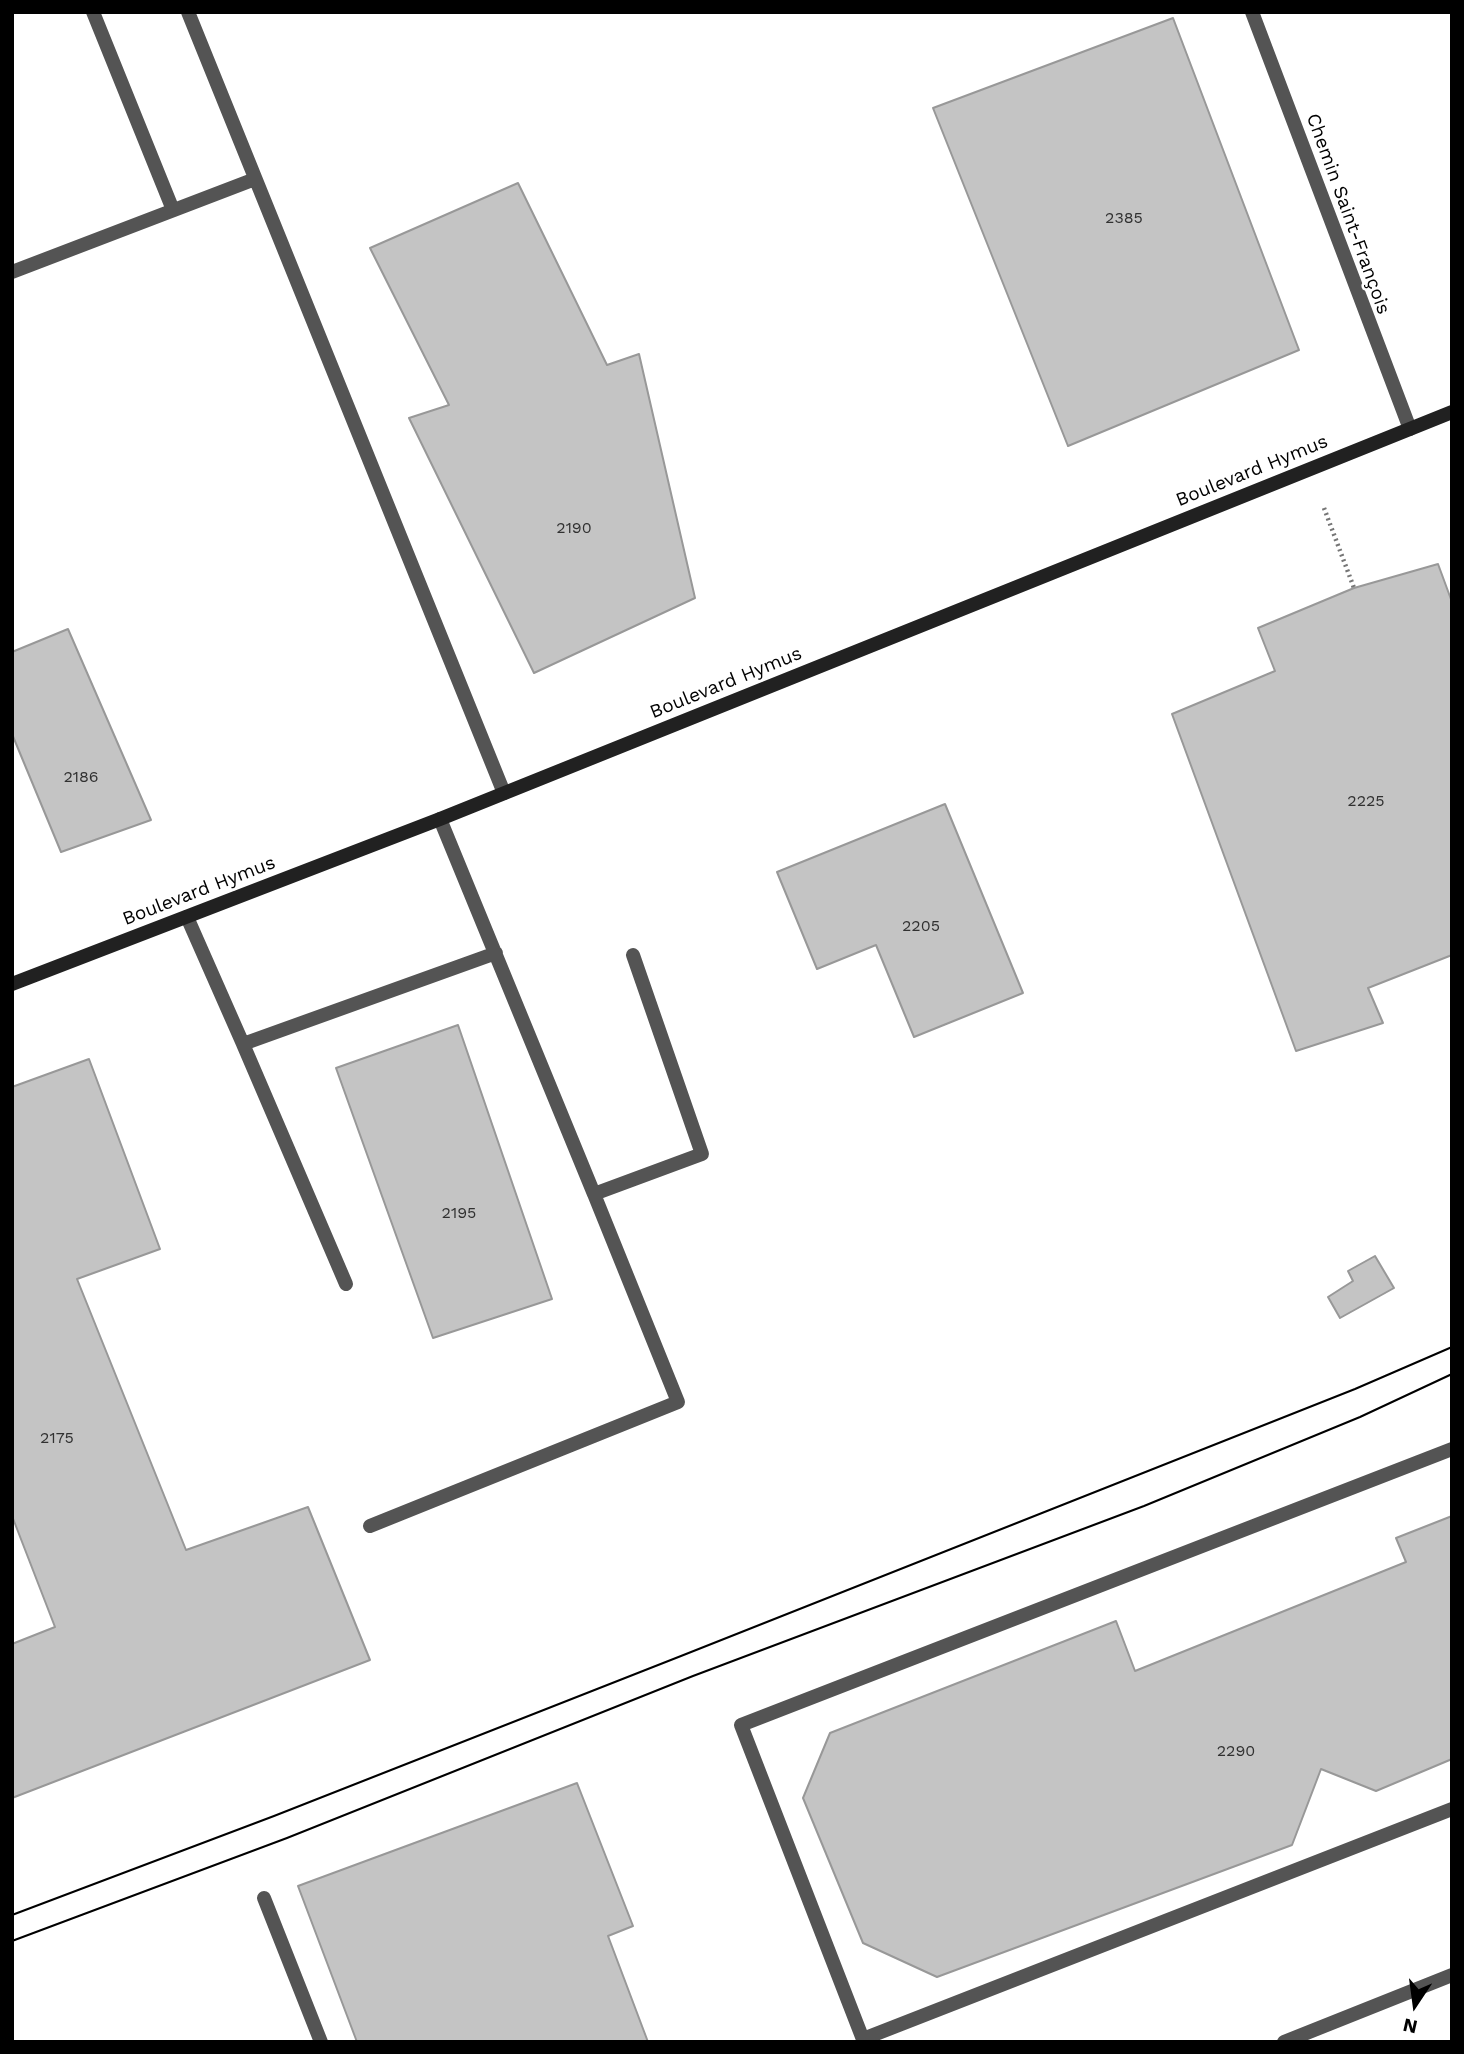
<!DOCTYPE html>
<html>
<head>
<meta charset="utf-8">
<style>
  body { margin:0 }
  #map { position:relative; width:1464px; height:2054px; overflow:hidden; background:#fff; font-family:"Work Sans",sans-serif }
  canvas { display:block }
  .frame { position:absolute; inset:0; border:14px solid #000; pointer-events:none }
  .north { position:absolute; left:1380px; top:1970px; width:70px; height:70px; -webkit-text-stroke:5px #fff; paint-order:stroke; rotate:193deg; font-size:19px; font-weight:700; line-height:28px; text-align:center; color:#000 }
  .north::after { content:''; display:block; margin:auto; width:24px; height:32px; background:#000; clip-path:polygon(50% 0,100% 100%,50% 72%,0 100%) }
</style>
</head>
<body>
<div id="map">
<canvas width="1464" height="2054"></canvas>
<div class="frame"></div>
<div class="north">N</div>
</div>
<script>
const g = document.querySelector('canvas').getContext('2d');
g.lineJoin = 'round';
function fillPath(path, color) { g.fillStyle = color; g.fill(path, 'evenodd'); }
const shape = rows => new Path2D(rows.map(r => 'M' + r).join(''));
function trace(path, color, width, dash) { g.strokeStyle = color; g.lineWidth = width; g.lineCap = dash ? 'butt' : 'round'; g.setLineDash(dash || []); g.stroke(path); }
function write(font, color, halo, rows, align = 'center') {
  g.font = font + ' "Work Sans",sans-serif'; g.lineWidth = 5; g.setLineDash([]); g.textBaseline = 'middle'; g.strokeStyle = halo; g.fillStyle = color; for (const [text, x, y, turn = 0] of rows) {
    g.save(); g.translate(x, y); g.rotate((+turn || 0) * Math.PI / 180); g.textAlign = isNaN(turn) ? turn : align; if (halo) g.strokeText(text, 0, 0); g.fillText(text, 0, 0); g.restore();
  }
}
const building = shape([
  [1173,18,1299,350,1068,446,933,108,1173,18],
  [518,183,607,365,639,354,695,598,534,673,409,418,449,405,370,248,518,183],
  [1438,564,1452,602,1452,955,1368,988,1383,1023,1296,1051,1172,714,1275,671,1258,628,1354,588,1438,564],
  [68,629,151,820,61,852,12,734,12,652,68,629],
  [945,804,1023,993,914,1037,876,945,817,969,777,872,945,804],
  [458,1025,552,1299,433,1338,336,1068,458,1025],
  [89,1059,160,1249,77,1279,186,1550,308,1507,370,1660,12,1798,12,1644,55,1627,12,1516,12,1087,89,1059],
  [1375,1256,1394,1288,1340,1318,1328,1297,1353,1281,1348,1271,1375,1256],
  [1452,1516,1452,1759,1376,1791,1321,1769,1292,1845,937,1977,863,1943,803,1798,830,1733,1116,1621,1135,1671,1406,1562,1396,1538,1452,1516],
  [577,1783,633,1926,608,1936,648,2042,357,2042,298,1886,577,1783]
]);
const path = shape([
  [1324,508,1354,588]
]);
const lane = shape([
  [93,12,173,210],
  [188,12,504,793],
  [12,272,255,179],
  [440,819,594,1194,702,1154,633,955],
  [187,917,243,1044,496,953],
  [243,1044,346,1284],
  [370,1526,678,1402,594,1194],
  [264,1898,321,2042],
  [863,2039,1452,1809],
  [864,2042,741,1725,1452,1449]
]);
const street = shape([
  [1252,12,1410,429],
  [1284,2042,1452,1975]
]);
const secondary = shape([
  [12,984,440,819,1452,412]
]);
const tram = shape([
  [12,1915,274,1816,681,1656,1355,1389,1452,1347],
  [12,1941,287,1838,693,1676,1144,1506,1360,1417,1452,1374]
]);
const numberNames = [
  ["2385",1124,218],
  ["2190",574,528],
  ["2186",81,777],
  ["2225",1366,801],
  ["2205",921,926],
  ["2195",459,1213],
  ["2175",57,1438],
  ["2290",1236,1751]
];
const streetNames = [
  ["Chemin Saint-François",1348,214,70],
  ["Boulevard Hymus",1252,471,-22],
  ["Boulevard Hymus",726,683,-22],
  ["Boulevard Hymus",199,891,-21]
];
fillPath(building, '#c4c4c4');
trace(building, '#989898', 2);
trace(path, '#767676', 4.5, [2, 3.5]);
trace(lane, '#545454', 14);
trace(street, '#545454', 14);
trace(secondary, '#212121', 14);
trace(tram, '#000', 2);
write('16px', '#313131', null, numberNames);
write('19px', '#000', '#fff', streetNames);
</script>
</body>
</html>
